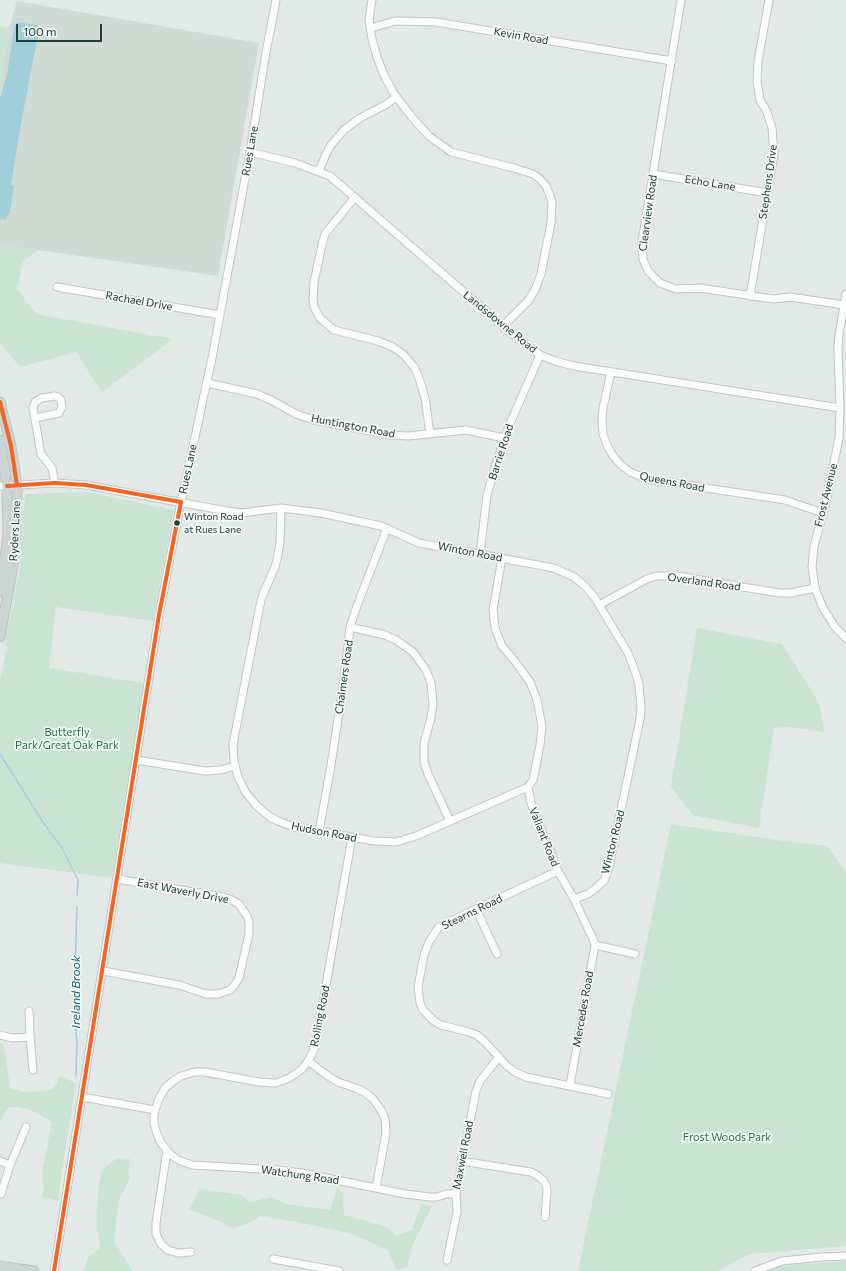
<!DOCTYPE html>
<html>
<head>
<meta charset="utf-8">
<style>
  body { margin:0 }
  #map { position:relative; width:846px; height:1271px; overflow:hidden; background:#e3e9e6; font-family:Commissioner,sans-serif }
  canvas { display:block }
  .scale { position:absolute; left:16px; top:24px; width:86px; height:18px; box-sizing:border-box; border:2px solid #203d37; border-top:0; padding-left:5px; font-size:12px; line-height:14px; white-space:nowrap; color:#203d37; -webkit-text-stroke:3px #f1f8f5; paint-order:stroke }
</style>
</head>
<body>
<div id="map">
<canvas width="846" height="1271"></canvas>
<div class="scale">100 m</div>
</div>
<script>
const g = document.querySelector('canvas').getContext('2d');
g.lineJoin = 'round';
function fillPath(path, color) { g.fillStyle = color; g.fill(path, 'evenodd'); }
const shape = rows => new Path2D(rows.map(r => 'M' + r).join(''));
function trace(path, color, width, dash) { g.strokeStyle = color; g.lineWidth = width; g.lineCap = dash ? 'butt' : 'round'; g.setLineDash(dash || []); g.stroke(path); }
function write(font, color, halo, rows, align = 'center') {
  g.font = font + ' Commissioner,sans-serif'; g.lineWidth = 3.5; g.setLineDash([]); g.textBaseline = 'middle'; g.strokeStyle = halo; g.fillStyle = color; for (const [text, x, y, turn = 0] of rows) {
    g.save(); g.translate(x, y); g.rotate((+turn || 0) * Math.PI / 180); g.textAlign = isNaN(turn) ? turn : align; if (halo) g.strokeText(text, 0, 0); g.fillText(text, 0, 0); g.restore();
  }
}
const built = shape([
  [17,1,259,43,218,276,38,250,0,245,0,85,9,28]
]);
const green = shape([
  [0,26,9,28,0,85],
  [0,245,38,250,23,262,17,289,36,314,173,339,102,392,76,352,20,367,1,344,0,345],
  [87,492,174,510,153,621,56,607,49,668,144,683,112,878,0,863,0,683,6,651,8,648,5,643,20,566,23,513,25,496,27,494],
  [697,628,782,644,819,703,824,732,788,727,774,728,759,828,693,815,671,787],
  [671,824,783,841,827,846,846,872,846,1246,749,1254,718,1271,578,1271],
  [0,1043,3,1043,6,1058,10,1088,25,1092,34,1092,52,1089,57,1085,58,1078,63,1076,76,1084,64,1155,58,1201,41,1197,44,1189,42,1171,52,1122,31,1110,18,1107,10,1107,6,1111,0,1122],
  [117,1158,130,1159,129,1179,124,1190,118,1202,114,1242,125,1258,132,1271,84,1271,88,1257,100,1248,97,1226,98,1189,102,1170],
  [337,1188,343,1193,344,1215,385,1226,396,1235,412,1230,421,1204,432,1206,412,1246,407,1267,396,1270,388,1250,352,1234,298,1222,260,1216,245,1225,232,1228,217,1220,189,1209,200,1189,241,1195,250,1202,272,1197,286,1204,330,1210],
  [846,1261,846,1271,762,1271,779,1266]
]);
const water = shape([
  [17,22,37,25,38,35,20,129,11,185,14,185,10,212,6,220,0,219,0,98,7,75,14,28]
]);
const stream = shape([
  [0,754,43,822,62,848,78,880,77,895],
  [76,1076,77,1042,74,1006,77,907]
]);
const minor = shape([
  [372,0,369,20,372,39,377,57,384,75,393,92,404,107,416,122,429,136,451,152,514,168,533,174,540,179,546,186,549,193,552,203,551,223,541,274,535,290,528,301,503,326],
  [681,0,642,242,643,259,648,271,660,283,676,289,700,288,773,299,790,297,844,305],
  [371,28,395,21,436,22,672,61],
  [250,152,295,163,330,176,511,333,540,355,555,361,574,366,840,408],
  [319,171,326,154,331,145,344,130,360,118,387,104,396,97],
  [653,174,768,193],
  [355,197,325,234,322,245,314,282,313,299,314,307,320,318,334,330,378,341,393,347,404,355,415,368,420,381,425,398,430,434],
  [57,287,220,315],
  [846,294,839,335,838,350,840,408,839,438,825,506,814,546,812,567,815,588,823,608,835,627,846,638],
  [750,296,774,154,772,128,767,112,760,100,757,81,758,61,769,0],
  [611,372,603,408,602,421,603,434,607,445,613,456,621,465,630,472,647,479,785,500,823,513],
  [207,383,257,394,271,400,296,414,314,420,390,435,408,436,466,430,504,438],
  [35,418,59,413,62,407,61,400,58,397,54,396,42,398,35,402,33,408,41,454,52,468,55,483],
  [0,486,55,483,86,485,227,511,242,513,281,508,321,513,381,526,419,543,554,568,574,577,586,587,595,598,628,653,636,674,639,685,641,708,640,719,609,867,604,881,596,888,588,894,574,899],
  [281,508,280,542,278,555,275,567,264,592,261,600,233,744,234,761,238,777,246,793,257,806,270,817,278,821,294,827,374,841,396,842,416,836,528,787],
  [480,554,487,495,496,464,508,428,540,355],
  [502,558,493,610,495,628,502,646,514,660,530,682,537,700,542,726,540,745,533,780,528,787,531,803,558,871,574,899,593,939,595,945,570,1085],
  [599,605,647,579,656,576,677,576,779,593,791,593,815,588],
  [350,627,385,635,396,640,413,652,426,670,431,683,433,704,431,718,424,743,424,762,428,774,450,821],
  [136,760,205,771,221,770,235,766],
  [319,832,331,765,345,673,350,627,357,606,387,528],
  [352,837,316,1042,313,1052,308,1061,302,1069,294,1075,285,1080,275,1083,259,1082,205,1072,195,1072,181,1076,173,1081,165,1088,158,1101,154,1115,154,1124,157,1134,161,1143,170,1154,178,1160,192,1165,279,1170,302,1173,405,1194,430,1197,437,1197,446,1194,456,1194],
  [558,871,476,909,439,927,429,942,424,955,418,987,420,1003,423,1010,434,1021,441,1025,469,1032,477,1035,485,1042,507,1066,515,1072,526,1077,608,1094],
  [476,909,497,954],
  [595,945,635,954],
  [103,971,179,985,206,994,218,994,230,990,234,986,239,978,249,934,249,922,247,916,239,904,230,899,223,897,117,879],
  [29,1011,30,1035,33,1070],
  [0,1035,12,1038,30,1037],
  [308,1061,328,1076,338,1082,358,1089,366,1093,373,1099,381,1110,385,1119,386,1133,376,1188],
  [82,1097,155,1110],
  [167,1151,156,1223,156,1234,161,1244,168,1250,178,1253,191,1252],
  [0,1161,10,1165],
  [461,1161,531,1172,538,1176,543,1180,546,1185,547,1191,545,1217],
  [1,1194,10,1165,26,1127],
  [273,1259,339,1271],
  [447,1260,457,1212,456,1194,476,1091,480,1081,499,1057],
  [54,1271,159,615,181,502,212,358,250,152,265,58,276,0],
  [755,1271,782,1261,821,1257,846,1256]
]);
const major = shape([
  [0,402,11,446,17,485,16,529,13,566,0,637],
  [0,440,7,486,8,536,0,592],
  [0,1266,34,1271]
]);
const bus1 = shape([
  [0,402,11,446,17,485],
  [7,486,55,483,86,485,181,502],
  [54,1271,159,615,181,502]
]);
const markers = [
  [177,523,3.5,"#203d37"]
];
const busNames = [
  ["Winton Road",184,517],
  ["at Rues Lane",184,530]
];
const streetNames = [
  ["Kevin Road",521,36,10],
  ["Rues Lane",250,151,-80],
  ["Stephens Drive",768,182,-82],
  ["Echo Lane",710,183,9],
  ["Clearview Road",648,213,-82],
  ["Rachael Drive",139,301,10],
  ["Landsdowne Road",500,322,39],
  ["Huntington Road",353,426,11],
  ["Barrie Road",501,452,-72],
  ["Rues Lane",188,469,-78],
  ["Queens Road",672,482,11],
  ["Frost Avenue",826,495,-76],
  ["Ryders Lane",15,531,-87],
  ["Winton Road",470,552,11],
  ["Overland Road",704,582,8],
  ["Chalmers Road",344,677,-82],
  ["Hudson Road",324,832,11],
  ["Valiant Road",544,837,68],
  ["Winton Road",613,842,-76],
  ["East Waverly Drive",183,891,11],
  ["Stearns Road",472,912,-26],
  ["Mercedes Road",583,1009,-80],
  ["Rolling Road",320,1016,-79],
  ["Maxwell Road",463,1155,-79],
  ["Watchung Road",300,1175,8]
];
const parkNames = [
  ["Butterfly",67,732],
  ["Park/Great Oak Park",67,745],
  ["Frost Woods Park",727,1137]
];
const waterNames = [
  ["Ireland Brook",76,992,-90]
];
fillPath(built, '#d0dbd6');
fillPath(green, '#cbe3d3');
fillPath(water, '#a1cfd9');
trace(stream, '#a1cfd9', 1.5);
trace(minor, '#c0c6c4', 9);
trace(major, '#bbc5c3', 11);
trace(minor, '#fbfcfb', 7);
trace(major, '#cdd5d3', 9);
trace(bus1, '#f26522', 4);
for (const [x, y, r, color] of markers) { const dot = new Path2D(); dot.arc(x, y, r, 0, 2 * Math.PI); g.fillStyle = color; g.fill(dot); trace(dot, '#f1f8f5', 1.5); }
write('10px', '#203d37', '#f1f8f5', busNames, 'left');
write('11px', '#203d37', '#f1f8f5', streetNames);
write('11px', '#28764a', '#f1f8f5', parkNames);
write('italic 12px', '#17667c', '#f1f8f5', waterNames);
</script>
</body>
</html>
